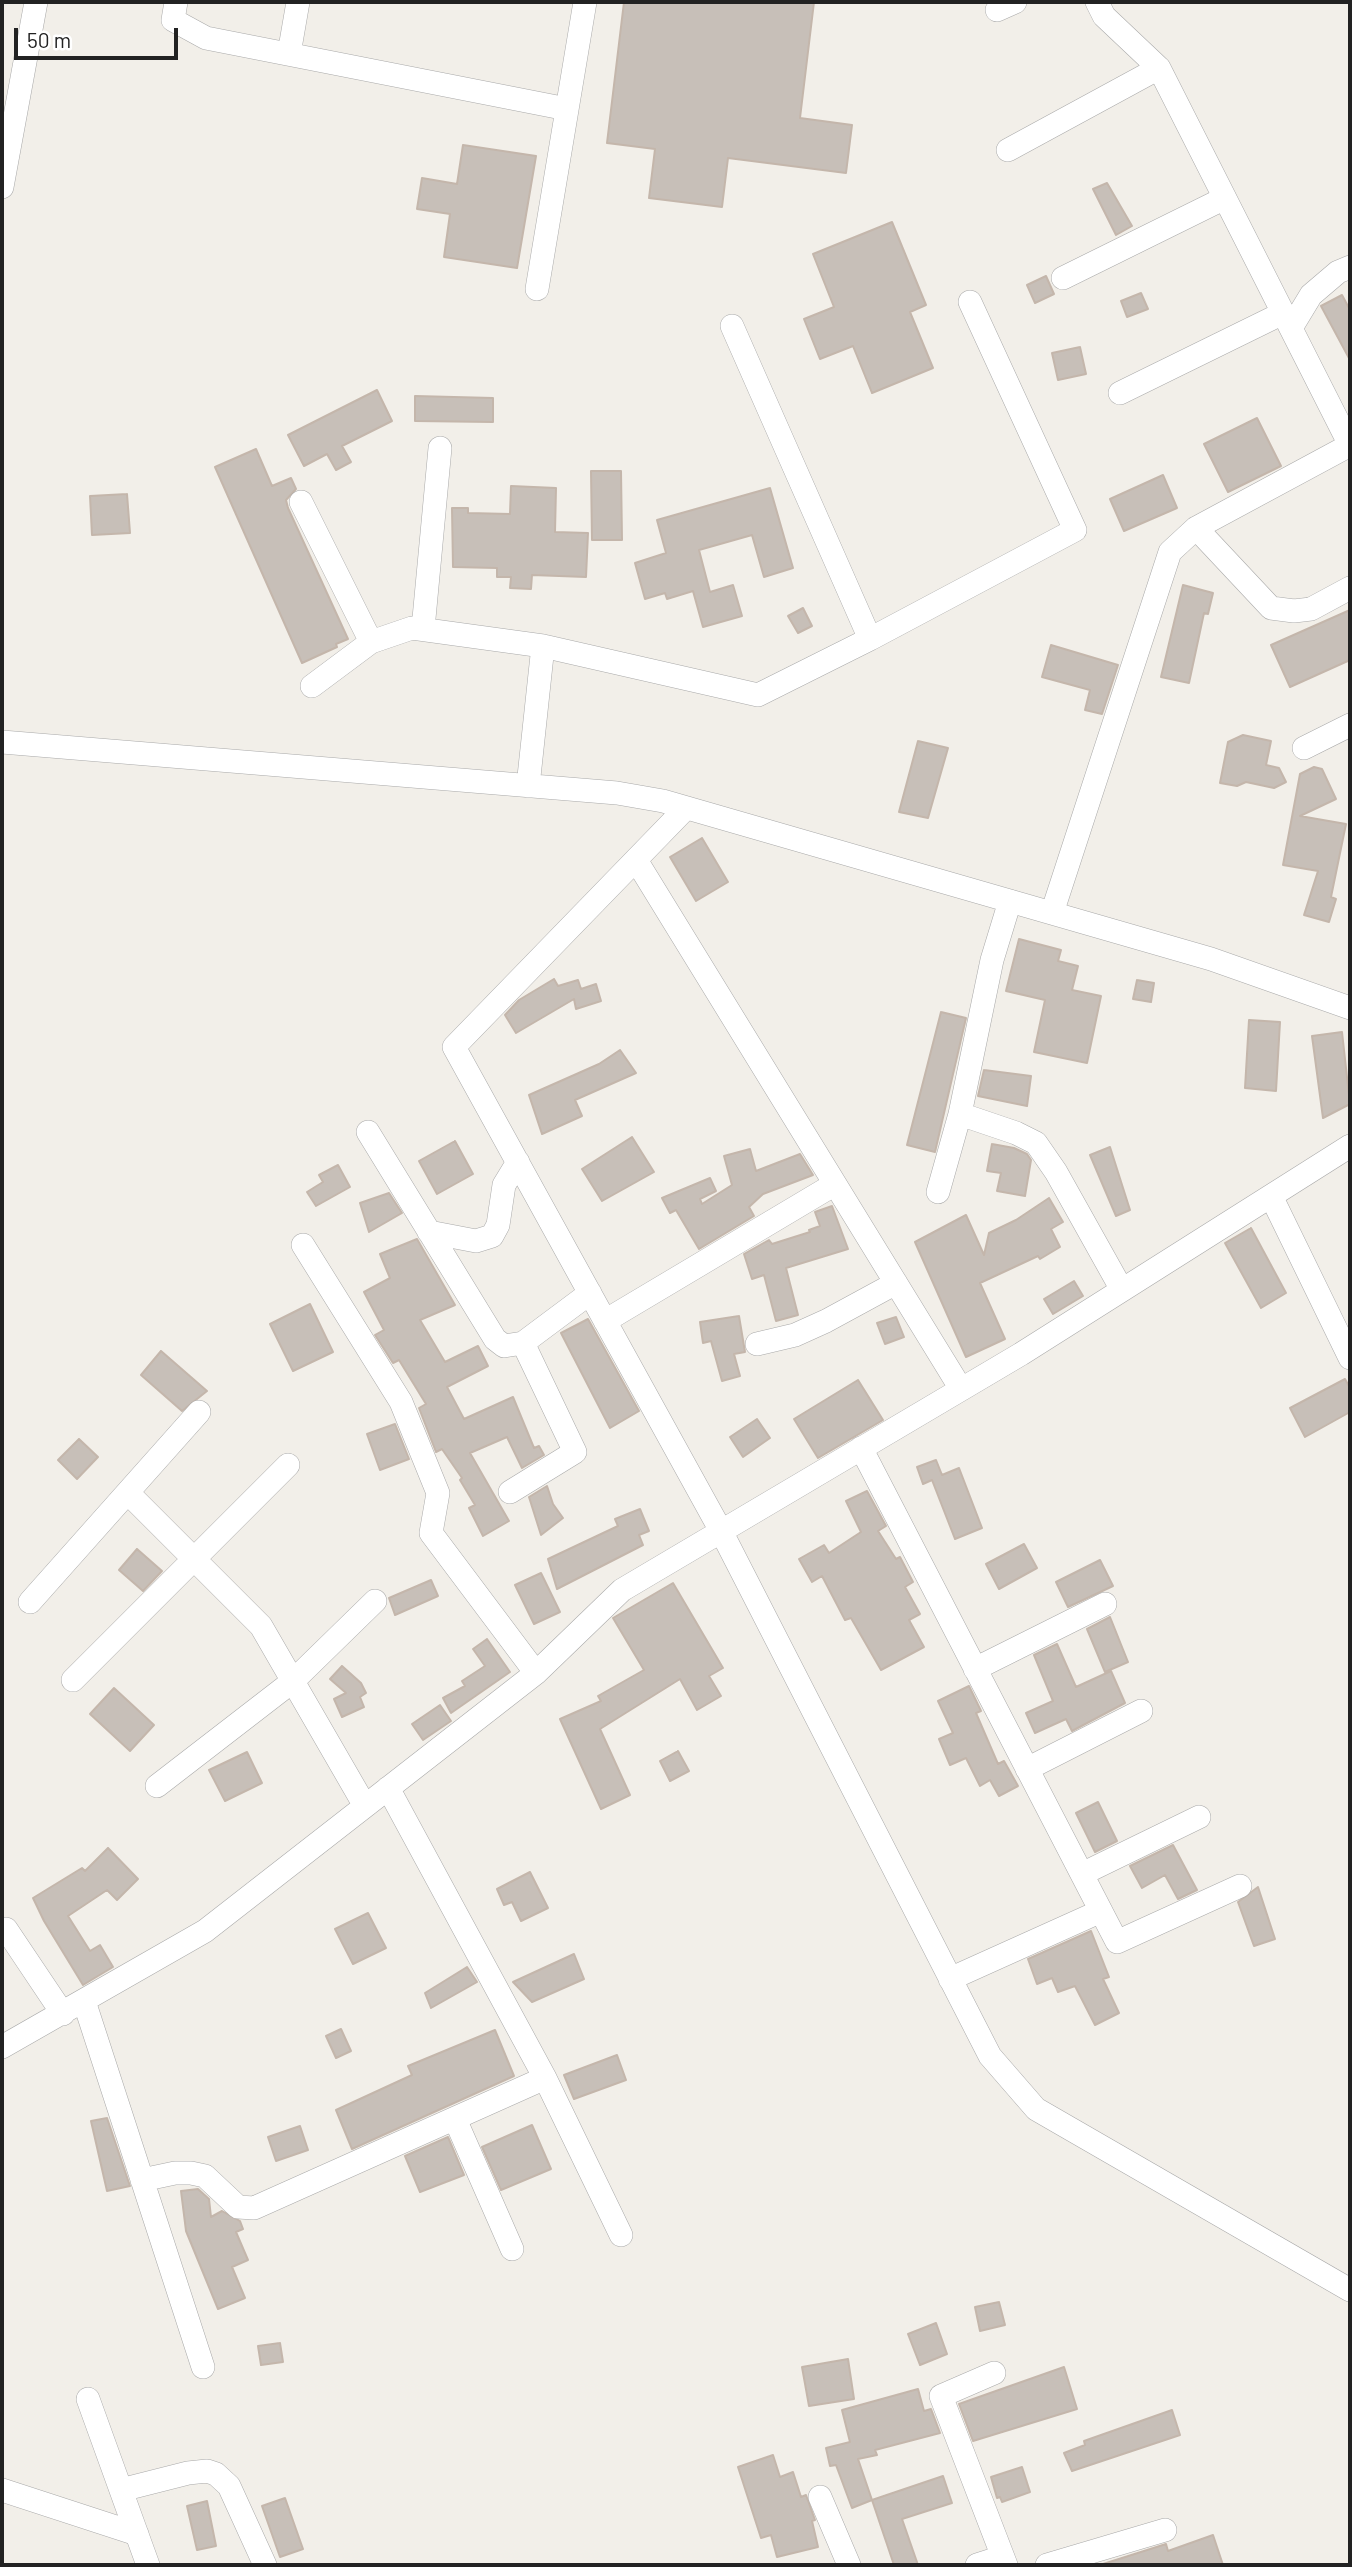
<!DOCTYPE html>
<html>
<head>
<meta charset="utf-8">
<style>
  body { margin:0 }
  #map { position:relative; width:1352px; height:2567px; overflow:hidden; background:#f2efe9; font-family:Barlow,sans-serif }
  canvas { display:block }
  .frame { position:absolute; inset:0; border:4px solid #222; pointer-events:none }
  .scale { position:absolute; left:14px; top:28px; width:164px; height:32px; box-sizing:border-box; border:4px solid #222; border-top:0; padding-left:9px; font-size:21px; line-height:24px; white-space:nowrap; color:#222; -webkit-text-stroke:5px #fff; paint-order:stroke }
</style>
</head>
<body>
<div id="map">
<canvas width="1352" height="2567"></canvas>
<div class="frame"></div>
<div class="scale">50 m</div>
</div>
<script>
const g = document.querySelector('canvas').getContext('2d');
g.lineJoin = 'round';
function fillPath(path, color) { g.fillStyle = color; g.fill(path, 'evenodd'); }
const shape = rows => new Path2D(rows.map(r => 'M' + r).join(''));
function trace(path, color, width, dash) { g.strokeStyle = color; g.lineWidth = width; g.lineCap = dash ? 'butt' : 'round'; g.setLineDash(dash || []); g.stroke(path); }
const building = shape([
  [624,2,814,2,800,118,852,125,846,173,728,158,722,207,649,198,655,149,607,143,624,2],
  [463,145,536,156,517,268,444,257,450,214,417,209,422,178,457,184,463,145],
  [1107,183,1132,226,1116,235,1093,189,1107,183],
  [892,222,926,305,910,312,933,368,872,393,853,346,820,359,804,319,834,307,813,254,892,222],
  [1046,276,1054,294,1035,303,1027,285,1046,276],
  [1141,293,1148,309,1127,317,1121,301,1141,293],
  [1342,295,1350,310,1350,360,1321,306,1342,295],
  [1080,347,1086,374,1058,380,1052,353,1080,347],
  [377,390,392,421,342,446,351,462,336,470,327,454,304,466,288,435,377,390],
  [415,396,493,398,493,422,415,421,415,396],
  [1257,418,1281,466,1228,492,1204,444,1257,418],
  [256,449,272,486,291,478,296,489,286,500,288,508,348,639,336,644,337,647,302,663,215,467,256,449],
  [591,471,621,471,622,540,592,540,591,471],
  [1163,475,1177,508,1124,531,1110,499,1163,475],
  [511,486,556,488,555,532,588,533,586,577,532,575,531,589,510,588,511,577,497,577,497,568,453,567,452,508,468,508,468,513,510,514,511,486],
  [770,488,793,568,764,577,752,535,699,550,710,592,733,585,742,616,703,627,693,591,667,599,665,593,645,599,635,563,666,553,657,520,770,488],
  [127,494,130,533,92,535,90,496,127,494],
  [1183,585,1213,593,1208,614,1204,613,1189,683,1161,677,1183,585],
  [803,608,812,626,798,633,788,616,803,608],
  [1350,610,1350,660,1290,687,1271,645,1350,610],
  [1051,645,1118,665,1102,714,1085,710,1090,690,1042,677,1051,645],
  [1243,735,1271,741,1266,765,1279,768,1286,782,1274,788,1246,782,1237,786,1220,783,1228,742,1243,735],
  [918,741,948,748,928,818,899,812,918,741],
  [1314,767,1322,769,1336,799,1300,816,1346,824,1331,897,1336,899,1329,922,1304,915,1318,871,1283,865,1300,774,1314,767],
  [702,838,728,882,696,901,670,857,702,838],
  [1019,939,1061,950,1058,961,1078,966,1072,990,1101,996,1087,1063,1034,1052,1045,1000,1006,991,1019,939],
  [554,979,558,986,578,980,581,989,596,984,601,1001,576,1009,574,999,516,1033,505,1015,519,1000,554,979],
  [1137,980,1154,983,1151,1002,1133,999,1137,980],
  [941,1012,966,1018,935,1152,907,1145,941,1012],
  [1249,1020,1280,1022,1276,1091,1245,1088,1249,1020],
  [1342,1032,1350,1104,1323,1118,1312,1036,1342,1032],
  [620,1050,636,1073,575,1100,582,1116,542,1134,529,1095,599,1064,620,1050],
  [984,1070,1031,1076,1027,1106,978,1096,984,1070],
  [632,1137,654,1172,602,1201,582,1169,632,1137],
  [455,1141,473,1174,437,1194,419,1161,455,1141],
  [992,1144,1014,1148,1027,1154,1031,1160,1025,1196,997,1191,1001,1173,987,1171,992,1144],
  [1110,1147,1130,1210,1116,1216,1090,1155,1110,1147],
  [750,1149,756,1171,800,1154,813,1175,763,1194,749,1207,754,1216,699,1249,676,1210,670,1213,662,1198,710,1178,716,1191,700,1199,702,1204,732,1185,724,1156,750,1149],
  [338,1165,350,1187,316,1206,307,1192,323,1182,319,1175,338,1165],
  [389,1193,402,1213,369,1232,360,1203,389,1193],
  [1049,1198,1063,1222,1051,1229,1060,1247,1040,1259,1038,1256,980,1283,1005,1339,966,1357,915,1242,966,1215,984,1255,989,1233,1016,1220,1049,1198],
  [832,1206,848,1249,786,1268,798,1315,776,1321,764,1275,752,1279,744,1254,769,1240,772,1244,810,1232,809,1230,820,1226,815,1212,832,1206],
  [1251,1228,1286,1293,1261,1308,1225,1243,1251,1228],
  [417,1239,455,1305,420,1320,445,1362,478,1346,488,1366,447,1387,464,1419,513,1397,534,1448,539,1446,544,1455,522,1468,507,1437,470,1453,509,1521,483,1536,469,1508,475,1505,460,1480,462,1478,442,1449,436,1452,419,1408,426,1404,399,1360,393,1363,375,1335,384,1330,364,1292,390,1278,380,1254,417,1239],
  [1074,1281,1083,1296,1053,1314,1044,1299,1074,1281],
  [310,1304,333,1352,293,1371,270,1324,310,1304],
  [739,1316,745,1352,734,1354,740,1376,722,1381,711,1341,703,1343,700,1322,739,1316],
  [896,1317,904,1337,885,1344,877,1323,896,1317],
  [588,1319,639,1411,610,1428,561,1333,588,1319],
  [161,1351,207,1391,182,1411,141,1375,161,1351],
  [1345,1379,1350,1388,1350,1412,1305,1437,1290,1408,1345,1379],
  [858,1380,883,1420,818,1458,794,1419,858,1380],
  [757,1419,770,1438,743,1457,730,1437,757,1419],
  [395,1424,409,1459,380,1470,367,1434,395,1424],
  [79,1439,98,1457,77,1479,58,1460,79,1439],
  [936,1460,942,1475,959,1468,982,1528,955,1539,932,1480,923,1484,917,1467,936,1460],
  [547,1486,553,1504,563,1518,541,1535,529,1497,547,1486],
  [867,1491,886,1526,878,1531,896,1559,900,1557,913,1582,905,1587,920,1614,909,1620,924,1647,881,1670,851,1618,845,1620,822,1576,812,1582,799,1559,824,1545,829,1553,861,1532,846,1501,867,1491],
  [640,1509,649,1531,639,1535,643,1545,557,1589,548,1559,618,1526,615,1519,640,1509],
  [1024,1544,1037,1568,999,1589,986,1564,1024,1544],
  [137,1549,162,1571,143,1591,119,1570,137,1549],
  [1100,1560,1113,1586,1068,1607,1056,1582,1100,1560],
  [541,1573,560,1612,534,1624,515,1585,541,1573],
  [431,1580,438,1596,395,1615,389,1598,431,1580],
  [673,1583,723,1668,709,1676,721,1696,697,1710,680,1679,600,1729,630,1795,601,1809,560,1719,601,1701,598,1696,644,1670,613,1618,673,1583],
  [1110,1617,1128,1662,1105,1672,1087,1629,1110,1617],
  [487,1639,510,1672,451,1713,443,1698,465,1686,462,1681,485,1666,473,1649,487,1639],
  [1057,1644,1076,1687,1111,1671,1125,1703,1072,1731,1066,1719,1035,1733,1026,1713,1053,1701,1034,1655,1057,1644],
  [342,1666,361,1683,366,1693,360,1697,364,1707,342,1717,334,1699,346,1693,330,1679,342,1666],
  [969,1686,981,1711,976,1713,998,1764,1004,1761,1018,1786,999,1796,990,1780,980,1786,966,1758,950,1765,939,1739,953,1733,938,1701,969,1686],
  [114,1688,154,1725,130,1751,90,1714,114,1688],
  [440,1705,451,1721,423,1740,412,1724,440,1705],
  [678,1751,689,1771,670,1781,660,1761,678,1751],
  [247,1752,262,1783,225,1801,209,1770,247,1752],
  [1098,1802,1117,1841,1095,1852,1076,1813,1098,1802],
  [1173,1845,1197,1890,1178,1899,1165,1875,1142,1888,1130,1866,1173,1845],
  [108,1848,138,1879,117,1900,107,1890,68,1916,90,1951,100,1945,113,1967,83,1985,44,1921,33,1898,82,1868,85,1871,108,1848],
  [530,1872,548,1908,521,1921,512,1902,504,1905,497,1889,530,1872],
  [1258,1887,1275,1939,1254,1946,1238,1902,1258,1887],
  [368,1913,386,1948,353,1964,335,1929,368,1913],
  [1091,1931,1109,1977,1103,1979,1119,2013,1095,2025,1075,1986,1058,1992,1052,1978,1037,1984,1028,1959,1091,1931],
  [574,1954,584,1979,532,2002,513,1982,574,1954],
  [467,1967,477,1982,431,2008,425,1993,467,1967],
  [341,2029,351,2051,336,2058,326,2036,341,2029],
  [495,2030,514,2076,352,2149,336,2110,412,2075,408,2066,495,2030],
  [617,2055,626,2080,574,2099,564,2075,617,2055],
  [107,2118,130,2186,107,2191,91,2121,107,2118],
  [532,2125,551,2169,501,2190,482,2147,532,2125],
  [300,2126,308,2150,276,2161,268,2137,300,2126],
  [448,2137,464,2175,420,2192,405,2156,448,2137],
  [198,2189,209,2199,211,2217,222,2211,240,2221,243,2229,236,2232,248,2260,232,2267,245,2298,218,2309,186,2231,181,2191,198,2189],
  [999,2302,1005,2325,980,2331,975,2307,999,2302],
  [936,2323,947,2354,920,2365,908,2334,936,2323],
  [280,2343,283,2362,261,2365,258,2346,280,2343],
  [848,2359,854,2399,809,2406,802,2367,848,2359],
  [1064,2367,1077,2409,973,2441,959,2404,1064,2367],
  [918,2389,924,2411,931,2409,940,2433,875,2450,877,2455,858,2459,872,2500,943,2476,952,2503,902,2519,918,2565,894,2565,872,2500,852,2508,836,2465,830,2466,826,2448,850,2442,842,2410,918,2389],
  [1172,2410,1180,2435,1072,2471,1064,2453,1085,2445,1084,2441,1172,2410],
  [773,2455,780,2477,793,2472,801,2497,806,2495,815,2520,812,2521,818,2547,777,2557,771,2535,761,2538,738,2467,773,2455],
  [1022,2467,1030,2492,1002,2502,1000,2497,997,2498,991,2477,1022,2467],
  [285,2498,303,2549,280,2557,262,2506,285,2498],
  [207,2501,216,2546,197,2550,187,2506,207,2501],
  [1213,2535,1223,2565,1100,2565,1166,2544,1168,2551,1213,2535]
]);
const minor = shape([
  [176,2,173,20,206,38,567,109],
  [1097,2,1104,16,1159,68],
  [997,10,1015,2],
  [289,54,298,2],
  [1008,150,1159,68,1350,445,1196,528,1170,552,1052,913],
  [2,187,36,2],
  [1063,278,1225,198],
  [537,289,585,2],
  [1291,328,1311,295,1338,272,1350,267],
  [1120,393,1283,313],
  [301,502,371,642],
  [1196,528,1271,608,1294,611,1311,609,1350,588],
  [423,629,440,448],
  [870,639,1075,530,970,302],
  [312,686,371,642,412,628,543,646],
  [2,742,617,793,663,801,1211,959,1350,1008],
  [1304,748,1350,725],
  [528,786,543,646,758,695,870,639,732,326],
  [686,808,454,1047,721,1531,990,2056,1036,2109,1350,2290],
  [636,860,961,1389],
  [960,1114,1016,1133,1036,1143,1056,1172,1122,1290],
  [368,1132,495,1339,504,1346,523,1343],
  [938,1192,960,1114,992,960,1010,901],
  [1271,1196,1350,1358],
  [429,1232,476,1241,492,1236,498,1225,504,1185,518,1162],
  [303,1245,401,1402,438,1493,431,1533,536,1673],
  [605,1321,835,1184],
  [757,1344,795,1335,826,1321,896,1283],
  [861,1448,1117,1942,1240,1886],
  [510,1492,575,1452,523,1343,590,1293],
  [128,1493,261,1626,365,1806],
  [30,1602,199,1412],
  [975,1669,1105,1604],
  [73,1680,288,1465],
  [1027,1769,1141,1711],
  [157,1786,293,1681,375,1601],
  [1082,1874,1199,1817],
  [6,1929,63,2014],
  [950,1979,1101,1911],
  [84,2001,203,2367],
  [2,2047,205,1931,536,1673,622,1590,1021,1354,1350,1146],
  [545,2078,621,2235],
  [455,2119,512,2249],
  [142,2180,175,2173,191,2173,205,2176,238,2207,254,2208,545,2078,388,1788],
  [994,2373,941,2396,1006,2565],
  [88,2399,148,2565],
  [2,2490,137,2534],
  [121,2490,188,2473,207,2471,216,2474,229,2486,265,2565],
  [820,2497,849,2565],
  [977,2565,1002,2557],
  [1047,2565,1165,2530]
]);
fillPath(building, '#c7bfb8');
trace(building, '#c4b6ab', 2);
trace(minor, '#a9a9a9', 24);
trace(minor, '#fff', 23);
</script>
</body>
</html>
